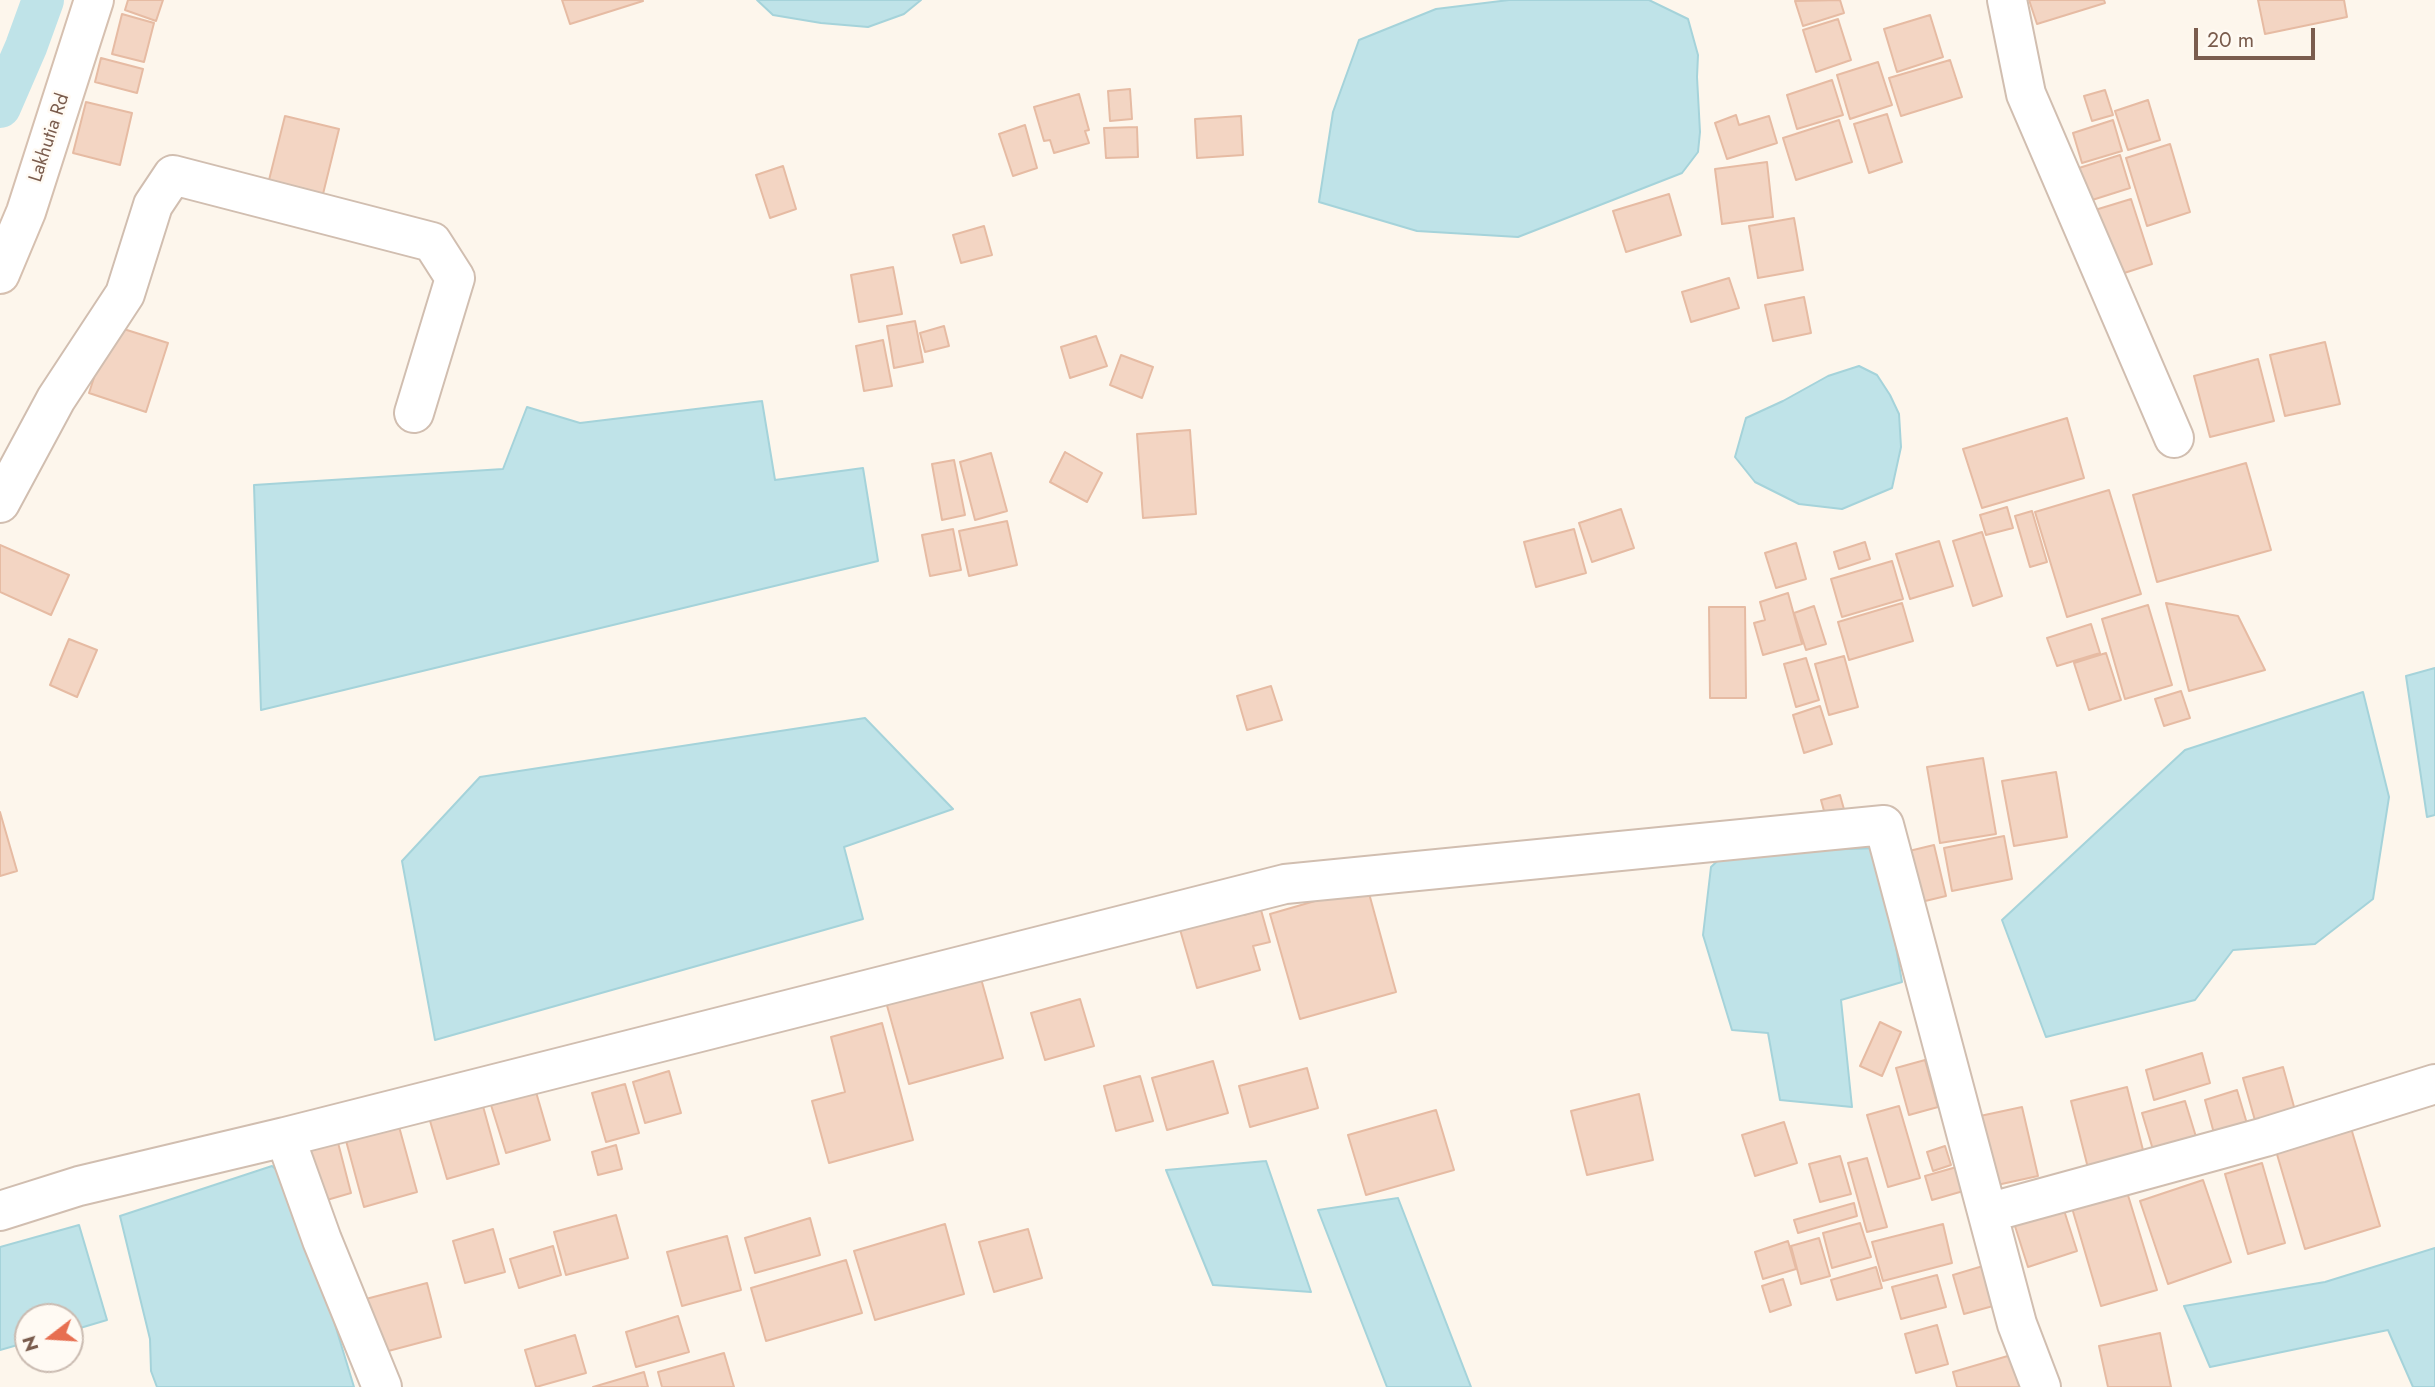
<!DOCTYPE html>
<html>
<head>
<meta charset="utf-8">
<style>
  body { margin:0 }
  #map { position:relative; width:2435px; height:1387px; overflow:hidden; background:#fdf6ec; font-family:Jost,sans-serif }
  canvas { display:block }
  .north { position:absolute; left:14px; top:1303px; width:70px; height:70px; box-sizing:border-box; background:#fffaf3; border:2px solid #cabbb1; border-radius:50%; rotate:253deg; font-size:19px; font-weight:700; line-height:28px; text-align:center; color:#7a5c4d }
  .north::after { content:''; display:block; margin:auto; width:24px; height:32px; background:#e76f51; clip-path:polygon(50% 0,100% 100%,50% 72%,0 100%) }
  .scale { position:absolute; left:2194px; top:28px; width:121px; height:32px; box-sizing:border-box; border:4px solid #7a5c4d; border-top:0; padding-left:9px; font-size:21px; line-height:24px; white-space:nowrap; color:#7a5c4d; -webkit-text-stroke:5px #fffaf3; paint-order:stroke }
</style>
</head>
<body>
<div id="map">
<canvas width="2435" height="1387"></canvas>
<div class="north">N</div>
<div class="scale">20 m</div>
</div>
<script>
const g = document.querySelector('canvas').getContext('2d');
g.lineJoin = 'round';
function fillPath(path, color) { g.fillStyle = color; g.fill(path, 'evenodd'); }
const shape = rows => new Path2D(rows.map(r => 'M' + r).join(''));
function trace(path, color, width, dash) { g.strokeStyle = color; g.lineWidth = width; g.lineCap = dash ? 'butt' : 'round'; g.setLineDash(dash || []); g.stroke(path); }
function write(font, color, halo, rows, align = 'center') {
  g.font = font + ' Jost,sans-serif'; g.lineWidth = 5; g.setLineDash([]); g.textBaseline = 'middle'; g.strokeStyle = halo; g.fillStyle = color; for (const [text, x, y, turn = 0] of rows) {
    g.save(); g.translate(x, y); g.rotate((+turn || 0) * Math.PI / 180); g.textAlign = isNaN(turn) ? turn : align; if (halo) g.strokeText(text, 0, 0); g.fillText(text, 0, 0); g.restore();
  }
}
const water = shape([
  [757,0,921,0,904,14,868,27,821,23,773,15,757,0],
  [1509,0,1649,0,1688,19,1698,55,1697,77,1700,132,1698,152,1682,173,1518,237,1417,231,1319,202,1333,112,1359,40,1436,9,1509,0],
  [1859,366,1877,375,1890,395,1899,414,1901,447,1892,488,1842,509,1799,504,1755,482,1735,457,1746,418,1783,401,1828,376,1859,366],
  [762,401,775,480,863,468,878,561,261,710,254,485,503,469,527,407,580,423,762,401],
  [2435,668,2435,815,2427,817,2406,676,2435,668],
  [2363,692,2389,797,2373,899,2315,944,2233,950,2195,1000,2046,1037,2002,920,2185,750,2363,692],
  [865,718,953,809,844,847,863,919,435,1040,402,861,480,777,865,718],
  [1879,848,1902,982,1841,1000,1852,1107,1780,1100,1768,1033,1732,1030,1703,935,1711,867,1726,853,1879,848],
  [1266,1161,1311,1292,1213,1285,1166,1170,1266,1161],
  [272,1166,292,1183,354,1387,157,1387,151,1371,150,1339,120,1216,272,1166],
  [1398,1198,1471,1387,1387,1387,1318,1210,1398,1198],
  [79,1225,107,1320,70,1331,70,1317,28,1317,28,1342,0,1350,0,1247,79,1225],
  [2435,1248,2435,1387,2413,1387,2388,1330,2210,1367,2184,1306,2325,1282,2435,1248]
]);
const canal = shape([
  [0,107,26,47,43,0]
]);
const building = shape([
  [128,0,163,0,156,21,125,10,128,0],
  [562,0,642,0,643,1,570,24,562,0],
  [1840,0,1844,13,1803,26,1795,1,1840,0],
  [2029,0,2104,0,2105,3,2037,24,2029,0],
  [2258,0,2344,0,2347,17,2265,34,2258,0],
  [122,14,154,23,144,62,112,54,122,14],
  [1930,15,1943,57,1897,72,1884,29,1930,15],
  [1838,19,1851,60,1816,72,1803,30,1838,19],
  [101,58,143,69,137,93,95,82,101,58],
  [1950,60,1962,97,1901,116,1889,78,1950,60],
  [1878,62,1892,105,1850,119,1837,75,1878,62],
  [1832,80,1843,115,1797,129,1787,95,1832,80],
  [1130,89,1132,119,1110,121,1108,91,1130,89],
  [2105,90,2113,115,2092,121,2084,96,2105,90],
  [1079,94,1089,130,1085,131,1089,143,1054,153,1050,140,1044,141,1034,107,1079,94],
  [2148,100,2160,140,2128,150,2115,111,2148,100],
  [86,102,132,113,120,165,73,153,86,102],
  [1887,114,1902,162,1869,173,1854,124,1887,114],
  [1736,115,1739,125,1769,116,1777,143,1727,159,1715,123,1736,115],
  [285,116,339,129,323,194,269,180,285,116],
  [1241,116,1243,155,1197,158,1195,119,1241,116],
  [1839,120,1852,162,1796,180,1783,138,1839,120],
  [2113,120,2122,151,2082,163,2073,133,2113,120],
  [1025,125,1037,168,1013,176,999,134,1025,125],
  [1137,127,1138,157,1106,158,1104,128,1137,127],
  [2170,144,2190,212,2147,226,2126,158,2170,144],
  [2120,155,2130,188,2089,201,2079,168,2120,155],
  [1767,162,1773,217,1722,224,1715,169,1767,162],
  [783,166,796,209,770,218,756,175,783,166],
  [1669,194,1681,235,1626,252,1613,211,1669,194],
  [2131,199,2152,264,2115,276,2095,210,2131,199],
  [1794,218,1803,270,1758,278,1749,226,1794,218],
  [984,226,992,255,961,263,953,235,984,226],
  [893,267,902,314,859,322,851,275,893,267],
  [1729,278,1739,308,1691,322,1682,292,1729,278],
  [1804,297,1811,333,1773,341,1765,305,1804,297],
  [915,321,923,362,894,368,887,326,915,321],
  [111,325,168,343,146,412,89,393,111,325],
  [944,326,949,346,925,352,920,333,944,326],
  [1096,336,1107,366,1070,378,1061,347,1096,336],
  [883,340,892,386,864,391,856,346,883,340],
  [2325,342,2340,404,2285,416,2270,355,2325,342],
  [1121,355,1153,367,1142,398,1110,385,1121,355],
  [2258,359,2274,421,2210,437,2194,376,2258,359],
  [2067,418,2084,478,1982,508,1963,449,2067,418],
  [1190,430,1196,514,1143,518,1137,434,1190,430],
  [1065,452,1102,473,1087,502,1050,482,1065,452],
  [991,453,1007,511,975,520,960,462,991,453],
  [954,460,965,515,942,520,932,464,954,460],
  [2246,463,2271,550,2157,582,2133,495,2246,463],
  [2109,490,2141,594,2067,617,2035,512,2109,490],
  [2007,507,2013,528,1986,535,1980,515,2007,507],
  [1621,509,1634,548,1592,562,1579,523,1621,509],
  [2032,511,2047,562,2030,567,2015,516,2032,511],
  [1007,521,1017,565,969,576,959,531,1007,521],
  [953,529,961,570,930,576,922,535,953,529],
  [1574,529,1586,573,1536,587,1524,542,1574,529],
  [1982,532,2002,596,1973,606,1953,541,1982,532],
  [1939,541,1953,586,1910,599,1896,554,1939,541],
  [1865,542,1870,559,1839,569,1834,552,1865,542],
  [1796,543,1806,579,1776,588,1765,553,1796,543],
  [0,545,69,575,51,615,0,592,0,545],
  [1892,561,1903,599,1842,617,1831,579,1892,561],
  [1788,593,1802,644,1763,655,1754,623,1765,620,1760,602,1788,593],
  [1902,603,1913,641,1849,660,1838,622,1902,603],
  [2166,603,2238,616,2265,670,2189,691,2166,603],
  [2148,605,2172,685,2125,699,2102,619,2148,605],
  [1814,606,1826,644,1806,650,1794,613,1814,606],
  [1709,607,1745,607,1746,698,1710,698,1709,607],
  [2091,624,2100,653,2057,666,2047,638,2091,624],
  [69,639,97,650,77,697,50,685,69,639],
  [2106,653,2121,700,2089,710,2074,663,2106,653],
  [1844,656,1858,707,1829,715,1815,664,1844,656],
  [1806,658,1819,700,1796,707,1784,664,1806,658],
  [1271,686,1282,720,1247,730,1237,696,1271,686],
  [2181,691,2190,718,2164,726,2155,699,2181,691],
  [1820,706,1832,744,1804,753,1793,715,1820,706],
  [1983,758,1996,834,1940,843,1927,767,1983,758],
  [2056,772,2067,837,2014,846,2002,781,2056,772],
  [1840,795,1845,813,1826,818,1821,800,1840,795],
  [0,812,17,871,0,876,0,812],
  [2004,836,2012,879,1952,891,1944,848,2004,836],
  [1934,845,1946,896,1921,902,1909,851,1934,845],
  [1367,886,1396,992,1300,1019,1270,914,1367,886],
  [1242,908,1244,915,1261,910,1270,942,1253,946,1260,970,1197,988,1179,926,1242,908],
  [980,975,1003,1058,909,1084,886,1002,980,975],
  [1080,999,1094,1046,1045,1060,1031,1013,1080,999],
  [1880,1022,1901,1032,1882,1076,1860,1066,1880,1022],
  [882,1023,913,1140,829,1163,812,1101,845,1092,831,1037,882,1023],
  [2202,1053,2210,1083,2154,1100,2146,1070,2202,1053],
  [1925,1060,1938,1107,1909,1115,1896,1068,1925,1060],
  [1213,1061,1228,1113,1167,1130,1152,1078,1213,1061],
  [2283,1067,2296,1114,2256,1124,2243,1078,2283,1067],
  [1307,1068,1318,1108,1250,1127,1239,1086,1307,1068],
  [669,1071,681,1113,645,1123,633,1082,669,1071],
  [1140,1076,1153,1121,1116,1131,1104,1086,1140,1076],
  [625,1084,639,1133,606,1142,592,1093,625,1084],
  [2127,1087,2144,1154,2088,1168,2071,1101,2127,1087],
  [2237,1090,2248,1127,2215,1137,2205,1100,2237,1090],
  [536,1092,550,1140,506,1153,491,1105,536,1092],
  [1639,1094,1653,1160,1587,1175,1571,1111,1639,1094],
  [481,1099,499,1164,447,1179,428,1114,481,1099],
  [2185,1101,2197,1140,2154,1153,2142,1113,2185,1101],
  [1899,1106,1920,1178,1888,1187,1867,1115,1899,1106],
  [2022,1107,2038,1176,1997,1185,1980,1116,2022,1107],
  [1436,1110,1454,1170,1366,1195,1348,1135,1436,1110],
  [395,1112,417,1192,364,1207,342,1126,395,1112],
  [1784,1122,1797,1163,1755,1176,1742,1135,1784,1122],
  [2351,1128,2380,1226,2305,1249,2276,1151,2351,1128],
  [336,1135,351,1193,313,1204,298,1145,336,1135],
  [616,1145,622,1169,598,1175,592,1152,616,1145],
  [1945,1146,1951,1165,1933,1171,1927,1152,1945,1146],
  [1840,1156,1851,1194,1820,1202,1809,1164,1840,1156],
  [1867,1158,1887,1227,1867,1232,1848,1163,1867,1158],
  [2262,1163,2285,1243,2248,1254,2225,1174,2262,1163],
  [1960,1166,1967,1190,1932,1200,1925,1176,1960,1166],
  [2203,1180,2231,1262,2168,1284,2140,1201,2203,1180],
  [2127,1192,2157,1290,2101,1306,2072,1208,2127,1192],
  [1854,1203,1857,1216,1798,1233,1794,1220,1854,1203],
  [2062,1204,2077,1251,2028,1267,2013,1220,2062,1204],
  [616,1215,628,1258,566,1275,554,1232,616,1215],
  [810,1218,820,1255,755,1273,745,1238,810,1218],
  [1860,1223,1871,1257,1832,1268,1823,1233,1860,1223],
  [945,1224,964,1294,875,1320,854,1251,945,1224],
  [1943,1224,1952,1263,1883,1281,1872,1242,1943,1224],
  [493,1229,505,1272,465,1283,453,1241,493,1229],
  [1028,1229,1042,1278,994,1292,979,1242,1028,1229],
  [727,1236,741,1290,682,1306,667,1252,727,1236],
  [1819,1238,1830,1276,1801,1284,1791,1246,1819,1238],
  [1788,1241,1796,1269,1763,1279,1755,1252,1788,1241],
  [553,1246,561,1275,519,1288,510,1259,553,1246],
  [846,1260,862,1313,766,1341,751,1288,846,1260],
  [1993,1263,2004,1303,1964,1314,1953,1275,1993,1263],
  [1876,1267,1882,1288,1837,1300,1831,1280,1876,1267],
  [1937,1275,1946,1307,1901,1319,1892,1287,1937,1275],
  [1783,1279,1791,1305,1770,1312,1762,1286,1783,1279],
  [427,1283,441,1337,377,1354,362,1300,427,1283],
  [678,1316,689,1352,636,1367,626,1332,678,1316],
  [1937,1325,1948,1364,1916,1373,1905,1334,1937,1325],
  [2160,1333,2171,1387,2108,1387,2099,1346,2160,1333],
  [575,1335,586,1373,536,1387,525,1350,575,1335],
  [724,1353,734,1387,662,1387,658,1372,724,1353],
  [2018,1353,2028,1387,1957,1387,1953,1372,2018,1353],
  [644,1372,648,1387,593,1387,644,1372]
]);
const street = shape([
  [2007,0,2026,94,2174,438],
  [0,503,56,399,125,294,153,205,173,175,432,242,455,278,414,413],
  [2002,1209,2265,1137,2435,1084],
  [0,1211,79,1186,285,1137],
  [382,1387,322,1240,285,1137,1285,884,1884,825,2017,1324,2041,1387]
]);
const secondary = shape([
  [0,274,26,212,94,0]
]);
const streetNames = [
  ["Lakhutia Rd",50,138,-72]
];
fillPath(water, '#bfe3e8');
trace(water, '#a5d3da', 2);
trace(canal, '#bfe3e8', 42);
fillPath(building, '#f3d5c3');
trace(building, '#e6bba3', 2);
trace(street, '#d1beb0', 42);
trace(secondary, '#d6c0b0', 42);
trace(street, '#fff', 38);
trace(secondary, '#fff', 38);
write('19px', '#7a5c4d', '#fffaf3', streetNames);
</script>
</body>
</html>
